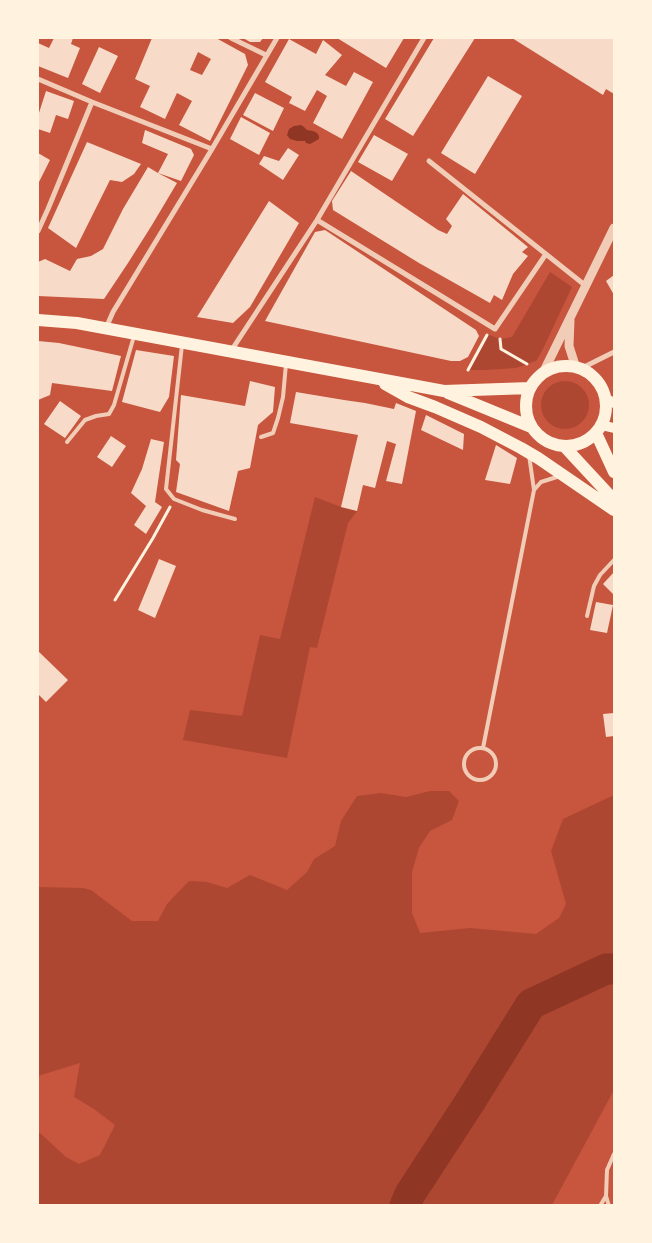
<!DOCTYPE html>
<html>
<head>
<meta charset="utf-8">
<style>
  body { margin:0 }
  #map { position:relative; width:652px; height:1243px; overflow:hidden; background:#c8553d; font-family:"PT Sans",sans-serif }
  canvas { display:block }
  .frame { position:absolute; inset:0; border:39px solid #fff3e0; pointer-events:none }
</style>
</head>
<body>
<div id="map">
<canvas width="652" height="1243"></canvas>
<div class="frame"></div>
</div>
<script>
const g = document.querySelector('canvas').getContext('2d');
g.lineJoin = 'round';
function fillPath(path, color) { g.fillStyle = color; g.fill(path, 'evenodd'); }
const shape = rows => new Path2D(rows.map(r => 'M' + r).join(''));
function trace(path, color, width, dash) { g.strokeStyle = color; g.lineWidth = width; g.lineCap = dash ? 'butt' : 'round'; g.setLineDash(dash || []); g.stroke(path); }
const green = shape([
  [550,272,572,287,542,351,536,361,516,368,485,370,468,370,487,334,500,339,512,337],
  '541 405a24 24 0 1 1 48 0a24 24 0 1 1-48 0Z',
  [315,497,341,507,357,511,348,523,317,648,310,647,287,758,183,740,190,710,242,716,260,635,280,639],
  [430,791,449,791,459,801,452,820,430,831,419,848,412,872,412,913,420,933,470,928,536,934,559,918,566,904,551,851,563,819,614,795,614,1090,552,1205,38,1205,38,1133,40,1133,66,1157,79,1164,100,1155,115,1125,94,1109,74,1097,80,1063,38,1076,38,887,83,888,91,890,132,921,158,921,167,904,189,881,207,882,227,888,250,875,287,890,307,872,314,859,335,846,341,821,357,796,381,793,406,797]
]);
const water = shape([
  [301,125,304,127,307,130,313,131,317,133,319,136,319,139,310,144,306,143,305,141,297,141,290,139,287,135,289,129,294,126]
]);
const river = shape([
  [405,1206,410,1194,468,1105,531,1004,606,969,614,969]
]);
const building = shape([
  [54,38,73,38,71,44,80,48,68,78,38,66,38,43,49,48],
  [152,38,216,38,245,54,248,65,210,141,179,125,192,101,177,93,165,119,140,107,150,86,135,79],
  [198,52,211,59,202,75,190,70],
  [243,38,263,38,260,42,250,42],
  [337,38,404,38,386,68],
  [434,38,475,38,413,136,385,119],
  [512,38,614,38,614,94,606,89,603,95],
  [289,39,316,54,323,40,342,55,325,75,346,86,354,72,373,82,342,139,313,123,327,96,317,90,305,111,289,103,292,97,265,82],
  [99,47,118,56,100,93,82,84],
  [488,76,522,96,475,174,441,153],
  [46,91,74,101,68,119,56,115,50,133,38,129,38,116],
  [255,93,284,108,273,131,243,115],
  [241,117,270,133,259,155,230,139],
  [145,130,191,149,194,155,181,181,158,173,177,183,152,225,128,263,104,299,38,296,38,262,45,259,70,271,77,259,91,256,103,249,123,209,148,167,158,173,168,154,142,143],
  [374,135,408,154,392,181,358,162],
  [87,142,141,164,134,174,122,182,110,180,76,248,48,228],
  [288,148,299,155,283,180,259,164,264,156,279,161],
  [38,153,50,160,38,184],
  [351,171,438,230,447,234,452,226,446,219,463,194,528,247,522,252,528,256,513,274,502,300,494,295,490,303,419,263,333,210,332,201],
  [269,201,299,223,250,307,233,323,197,317],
  [325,230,476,330,479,336,468,357,460,361,451,361,265,321,315,232],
  [614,275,614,295,606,281],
  [38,341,59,343,121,356,112,391,52,383,50,395,38,400],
  [136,350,174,356,169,397,160,412,122,402],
  [250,381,275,387,273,412,258,425,250,468,238,471,229,511,176,492,180,464,176,460,181,395,245,406],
  [296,392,344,400,365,403,394,409,396,403,416,411,402,484,386,481,396,444,387,441,375,488,363,485,357,511,341,507,358,435,290,423],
  [60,401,81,416,65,438,44,424],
  [426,415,464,434,463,450,421,430],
  [111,436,126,446,112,467,97,457],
  [151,439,164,442,155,502,162,507,146,534,134,525,146,506,131,493,142,469],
  [496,445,517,458,510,484,485,480],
  [159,559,176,566,155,618,138,610],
  [614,572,614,595,603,584],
  [596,602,613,605,607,633,590,630],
  [38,651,68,680,46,702,38,694],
  [614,713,614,736,606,737,603,714]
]);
const path = shape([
  [500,339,501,349,527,364],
  [468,370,487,335],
  [115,600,153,538,170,507]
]);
const service = shape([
  [182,345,166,489,174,499,202,510,235,519],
  [261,437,273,433,278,418,283,397,286,364],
  [67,442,85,420,96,416,109,414,114,405,134,336],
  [534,490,541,482,560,476],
  [587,616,594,586,600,575,614,560],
  '464 764a16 16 0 1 1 32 0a16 16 0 1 1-32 0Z',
  [483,748,534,490,529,455],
  [600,1206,606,1196],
  [609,1206,606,1196,607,1170,614,1154]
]);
const minor = shape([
  [231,38,266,55],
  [38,79,92,102,212,149],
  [429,161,586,286],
  [317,220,495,329,546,254],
  [38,231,48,209,92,102],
  [106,328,113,312,212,149,277,38],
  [231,351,317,220,424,38],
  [580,369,614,352]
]);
const tertiary = shape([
  [570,320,569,346,576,368],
  [543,373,614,228]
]);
const secondary = shape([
  [605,398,614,403],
  [601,425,614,428]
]);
const primary = shape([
  [38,320,77,323,444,391,530,388],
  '526 406a40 40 0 1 1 80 0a40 40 0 1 1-80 0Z',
  [385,384,408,397,435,407,481,427,521,448,538,458,614,510],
  [448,393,531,427],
  [596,433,614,472],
  [564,446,614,500]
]);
fillPath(green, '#ae4732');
fillPath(water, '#8f3625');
trace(river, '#8f3625', 31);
fillPath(building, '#f7dbc8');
trace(path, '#fff3e0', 3);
trace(service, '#f1ccb7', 4);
trace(minor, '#f1ccb7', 5);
trace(tertiary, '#f1ccb7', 9);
trace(secondary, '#fff3e0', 10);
trace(primary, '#fff3e0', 12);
</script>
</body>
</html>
